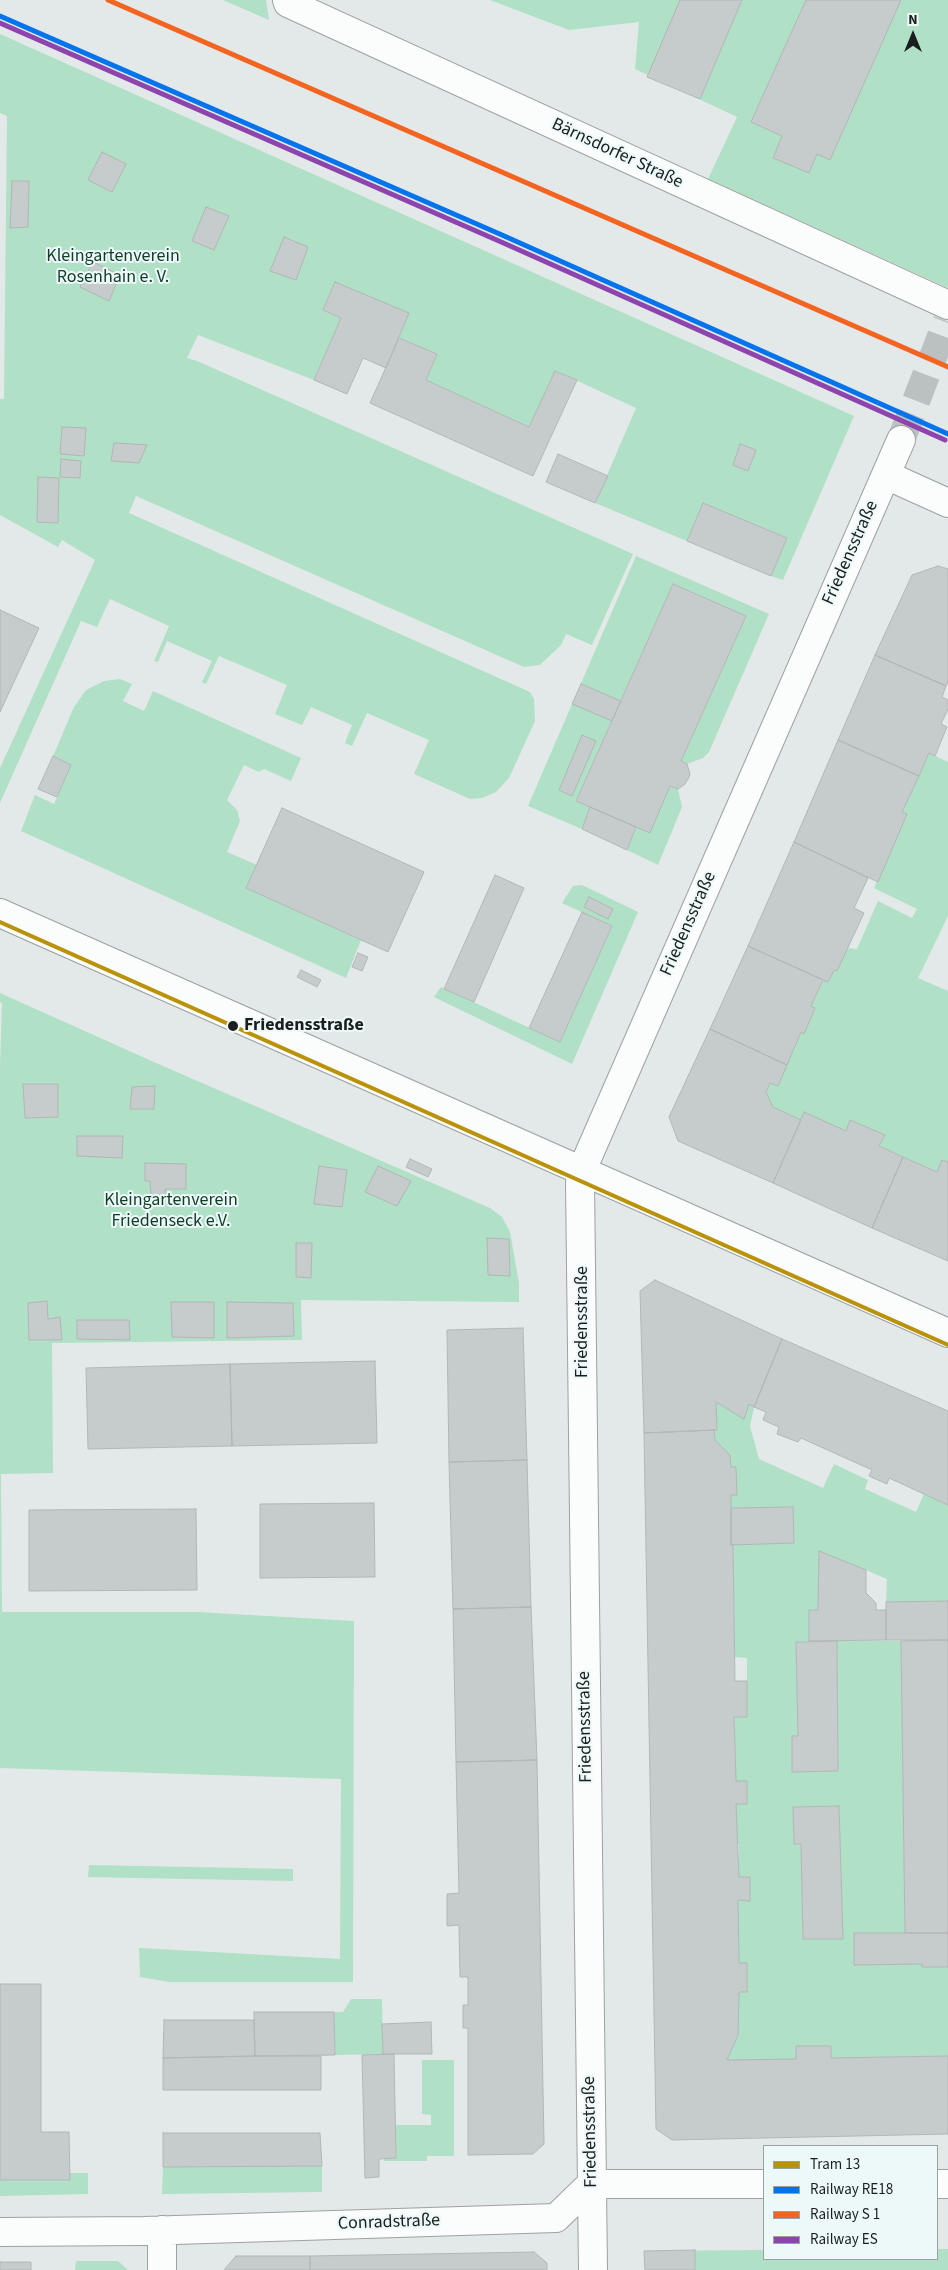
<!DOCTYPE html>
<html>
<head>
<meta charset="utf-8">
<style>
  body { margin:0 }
  #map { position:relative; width:948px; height:2270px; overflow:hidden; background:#e3e9e9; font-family:"Source Sans 3",sans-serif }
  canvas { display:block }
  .legend { position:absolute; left:763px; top:2145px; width:175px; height:115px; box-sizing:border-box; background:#edf9f9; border:1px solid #99a1a1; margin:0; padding:6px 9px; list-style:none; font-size:15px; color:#1a1e1e }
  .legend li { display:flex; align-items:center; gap:10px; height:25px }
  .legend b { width:25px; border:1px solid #99a1a1 }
  .north { position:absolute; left:888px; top:10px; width:50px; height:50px; -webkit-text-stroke:4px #edf9f9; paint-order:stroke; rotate:0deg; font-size:14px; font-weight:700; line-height:20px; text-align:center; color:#1a1e1e }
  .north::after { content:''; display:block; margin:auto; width:18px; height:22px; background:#1a1e1e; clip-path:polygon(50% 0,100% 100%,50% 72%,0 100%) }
</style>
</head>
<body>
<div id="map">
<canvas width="948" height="2270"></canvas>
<ul class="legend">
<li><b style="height:6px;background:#b99209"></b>Tram 13</li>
<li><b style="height:6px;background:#0474ec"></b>Railway RE18</li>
<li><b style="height:6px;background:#f36421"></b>Railway S 1</li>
<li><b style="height:6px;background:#8e44ad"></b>Railway ES</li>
</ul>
<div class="north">N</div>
</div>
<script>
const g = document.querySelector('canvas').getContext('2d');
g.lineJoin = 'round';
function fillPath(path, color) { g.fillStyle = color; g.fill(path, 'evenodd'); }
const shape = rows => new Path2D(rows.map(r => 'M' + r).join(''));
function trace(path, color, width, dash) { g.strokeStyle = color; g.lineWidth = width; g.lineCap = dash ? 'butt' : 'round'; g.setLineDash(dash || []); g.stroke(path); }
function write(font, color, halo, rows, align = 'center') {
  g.font = font + ' "Source Sans 3",sans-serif'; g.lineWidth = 4; g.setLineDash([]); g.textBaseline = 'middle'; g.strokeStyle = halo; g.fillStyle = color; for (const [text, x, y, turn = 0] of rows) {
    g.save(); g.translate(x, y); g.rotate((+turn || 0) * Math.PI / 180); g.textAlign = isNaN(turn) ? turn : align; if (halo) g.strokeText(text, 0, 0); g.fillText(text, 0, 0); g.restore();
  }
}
const green = shape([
  [223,0,266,0,269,20],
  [490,0,948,0,948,288,708,179,737,117,635,69,639,22,569,30],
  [0,34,854,416,783,580,771,576,787,538,703,503,687,541,595,503,636,408,556,371,529,427,426,380,437,354,399,338,408,313,335,283,323,310,341,318,314,380,198,335,187,358,197,361,633,554,592,645,566,634,561,645,540,665,524,667,136,496,129,513,530,692,534,699,535,721,509,778,496,792,482,798,470,799,414,774,429,740,367,713,352,746,345,743,352,725,311,707,302,725,275,714,287,685,219,656,206,684,202,682,212,661,167,641,158,662,154,661,169,626,110,599,97,627,81,621,0,803,0,768,95,560,62,540,58,547,0,515,0,399,4,399,7,116,0,113],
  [636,556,769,614,709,752,703,758,687,764,681,761,746,616,673,584,576,800,590,807,582,829,528,806],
  [120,679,132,684,123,701,144,711,153,691,301,758,291,781,264,769,259,772,244,765,227,800,237,810,240,821,227,852,257,865,246,888,361,940,346,978,21,831,35,795,54,804,71,765,53,756,74,707,86,690,104,681],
  [929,753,948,762,948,916,918,978,948,991,948,1162,937,1172,879,1146,884,1135,850,1120,846,1131,801,1120,773,1107,766,1092,770,1083,778,1086,801,1032,804,1034,811,1006,823,980,828,982,834,970,837,971,847,948,857,949,878,901,912,918,917,909,874,888,907,814,902,812],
  [670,786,678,789,682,807,658,865,627,850,636,827,650,832],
  [582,885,638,912,572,1064,434,997,441,987,560,1042,612,926,562,903,573,886],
  [0,993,156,1063,490,1208,502,1217,510,1232,519,1283,519,1302,301,1300,302,1340,52,1343,53,1473,1,1474,2,1612,198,1612,354,1621,353,1982,170,1982,140,1977,139,1948,340,1959,341,1779,0,1768,0,1068,2,1003,0,1002],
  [716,1402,744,1418,749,1404,754,1407,750,1426,759,1459,823,1488,834,1464,868,1480,865,1489,916,1512,924,1494,948,1505,948,1601,886,1602,887,1579,866,1570,818,1610,809,1610,809,1641,796,1642,798,1736,792,1736,792,1772,838,1771,837,1641,901,1641,905,1933,854,1965,922,1964,923,1967,948,1967,948,2056,831,2058,830,2046,796,2046,796,2059,727,2060,738,2035,739,1992,747,1991,747,1964,739,1963,738,1900,750,1900,750,1877,739,1877,739,1844,737,1843,736,1804,747,1804,747,1781,736,1781,734,1717,747,1716,747,1658,735,1657,733,1544,794,1543,793,1507,731,1508,731,1495,737,1495,736,1467,731,1467,730,1455,715,1440,714,1430,717,1430],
  [839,1806,842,1939,803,1938,801,1844,794,1844,793,1807],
  [89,1865,293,1869,293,1881,88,1877],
  [351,1999,382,1999,383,2054,335,2055,334,2012,343,2012],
  [422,2060,454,2060,454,2156,427,2156,427,2161,384,2161,384,2159,396,2158,396,2125,431,2125,431,2115,422,2114],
  [322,2166,322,2192,162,2194,163,2167],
  [69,2173,88,2173,88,2194,0,2196,0,2180,69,2180],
  [937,2249,948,2249,948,2270,645,2270,644,2251,764,2250,764,2259,937,2259],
  [76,2261,118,2261,128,2270,75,2270]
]);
const building = shape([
  [680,0,742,0,700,99,647,77,680,0],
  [806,0,901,0,830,160,817,154,809,173,773,158,782,136,751,122,806,0],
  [102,152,126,164,112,192,88,180,102,152],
  [12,181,29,181,28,227,10,228,12,181],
  [206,207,229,216,214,250,192,241,206,207],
  [284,237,308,247,296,280,270,271,284,237],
  [93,262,120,275,109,301,80,287,93,262],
  [335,282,409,313,386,368,363,358,347,394,314,380,341,318,323,310,335,282],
  [399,338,437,354,426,380,529,427,555,371,577,380,533,476,370,403,399,338],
  [62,427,86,428,84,456,60,454,62,427],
  [114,443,147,445,139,463,111,461,114,443],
  [740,444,756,450,748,471,733,465,740,444],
  [558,454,608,476,595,503,546,482,558,454],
  [61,459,81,461,80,478,60,477,61,459],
  [38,477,59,478,58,523,37,522,38,477],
  [703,503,787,538,771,576,687,541,703,503],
  [938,566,948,569,948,682,946,686,875,655,912,575,938,566],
  [673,584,746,616,681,761,687,764,690,774,688,779,685,784,678,789,670,786,650,833,576,801,673,584],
  [0,610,39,628,0,712,0,610],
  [875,655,946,686,942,697,948,700,948,709,941,724,947,727,935,756,929,753,919,776,838,740,875,655],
  [581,684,621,701,612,721,572,704,581,684],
  [582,735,596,741,572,796,559,790,582,735],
  [838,740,919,776,902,812,907,814,878,882,794,842,838,740],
  [53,756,71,765,57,797,38,789,53,756],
  [590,807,636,827,627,850,582,829,590,807],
  [282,808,424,872,388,952,246,888,282,808],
  [794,842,868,878,854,908,864,913,837,971,834,970,828,982,748,946,794,842],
  [495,875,524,888,474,1002,444,989,495,875],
  [589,897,613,909,608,919,584,907,589,897],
  [582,912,612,926,560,1042,529,1028,582,912],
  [748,946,823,980,811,1006,815,1008,804,1034,801,1032,787,1065,710,1029,748,946],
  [358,953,368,957,362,971,352,967,358,953],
  [301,970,321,980,317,987,297,977,301,970],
  [710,1029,787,1065,778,1086,770,1083,766,1092,773,1107,801,1120,773,1183,678,1141,669,1117,710,1029],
  [23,1084,58,1084,58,1117,25,1118,23,1084],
  [155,1086,154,1109,130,1109,132,1087,155,1086],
  [804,1112,846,1131,850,1120,885,1135,879,1146,903,1157,872,1228,773,1183,804,1112],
  [77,1136,123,1136,122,1158,77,1156,77,1136],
  [903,1157,937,1172,942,1160,948,1162,948,1261,872,1228,903,1157],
  [410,1159,432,1169,428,1177,406,1167,410,1159],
  [145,1163,186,1164,186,1189,165,1189,166,1196,151,1195,150,1181,145,1181,145,1163],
  [319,1166,347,1170,342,1207,314,1204,319,1166],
  [378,1166,411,1181,397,1206,365,1192,378,1166],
  [487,1238,509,1239,510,1276,488,1275,487,1238],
  [296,1243,312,1243,311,1278,296,1277,296,1243],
  [655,1280,782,1339,754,1407,749,1404,744,1419,716,1402,717,1430,644,1433,640,1291,655,1280],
  [47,1301,48,1319,60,1317,62,1340,29,1340,28,1303,47,1301],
  [171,1302,214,1302,214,1338,172,1337,171,1302],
  [227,1302,293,1303,294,1336,227,1338,227,1302],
  [77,1320,129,1320,130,1340,77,1339,77,1320],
  [523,1328,527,1460,449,1462,447,1330,523,1328],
  [782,1339,948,1411,948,1505,889,1478,887,1484,869,1476,872,1470,801,1438,798,1442,777,1434,779,1427,763,1420,766,1412,754,1407,782,1339],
  [375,1361,377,1443,232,1446,230,1364,375,1361],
  [230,1364,232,1446,88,1449,86,1368,230,1364],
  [714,1430,715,1440,730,1455,731,1467,736,1467,737,1495,731,1495,731,1545,733,1544,735,1681,747,1681,747,1717,734,1717,736,1781,747,1781,747,1804,736,1804,739,1877,750,1877,750,1901,738,1900,739,1963,747,1963,747,1992,739,1992,738,2035,727,2060,796,2059,796,2046,831,2046,831,2058,948,2056,948,2134,672,2140,656,2129,644,1433,714,1430],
  [527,1460,531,1607,453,1609,449,1462,527,1460],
  [374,1503,375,1577,260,1578,260,1504,374,1503],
  [793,1507,794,1543,731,1545,731,1508,793,1507],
  [196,1509,197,1590,29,1591,29,1510,196,1509],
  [819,1551,866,1570,866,1593,876,1603,876,1610,886,1610,886,1640,809,1641,809,1610,818,1610,819,1551],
  [948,1601,948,1640,886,1640,886,1602,948,1601],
  [531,1607,537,1760,456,1762,453,1609,531,1607],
  [948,1640,948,1933,905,1933,901,1641,948,1640],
  [837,1641,838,1771,792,1772,792,1736,798,1736,796,1642,837,1641],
  [537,1760,544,2144,533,2154,468,2155,468,2028,463,2028,463,2005,468,2005,468,1977,460,1977,459,1925,447,1926,447,1894,459,1893,456,1762,537,1760],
  [839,1806,843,1939,803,1939,801,1844,794,1844,793,1807,839,1806],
  [854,1933,948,1933,948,1967,922,1967,922,1964,854,1965,854,1933],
  [0,1984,41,1984,41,2132,69,2132,70,2180,0,2180,0,1984],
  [254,2012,334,2012,335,2055,255,2056,254,2012],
  [164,2020,254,2020,255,2056,163,2058,164,2020],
  [431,2022,432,2054,383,2054,382,2024,431,2022],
  [394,2054,396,2158,379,2159,379,2177,365,2178,362,2055,394,2054],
  [255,2056,321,2056,321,2090,163,2090,163,2058,255,2056],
  [163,2133,320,2133,322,2166,163,2167,163,2133],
  [695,2250,695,2270,645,2270,644,2251,695,2250],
  [534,2252,547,2263,547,2270,310,2270,310,2256,534,2252],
  [236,2256,310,2256,310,2270,224,2270,236,2256],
  [0,2262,31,2262,31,2270,0,2270,0,2262]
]);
const minorTunnel = shape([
  [901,440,947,321]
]);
const minor = shape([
  [287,0,288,3,948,305],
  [886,475,948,503],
  [937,2184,948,2184],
  [162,2230,162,2270],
  [0,2232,144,2231,556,2218,591,2184,764,2184],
  [593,2270,580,1182,582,1170,901,440]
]);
const secondary = shape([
  [0,913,948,1333]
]);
const rail1 = shape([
  [0,16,502,235,948,434]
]);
const rail2 = shape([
  [108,0,948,367]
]);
const rail3 = shape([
  [0,23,499,241,945,440]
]);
const tram1 = shape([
  [0,922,948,1345]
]);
const markers = [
  [233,1026,6,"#1a1e1e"]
];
const streetNames = [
  ["Bärnsdorfer Straße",617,154,25],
  ["Friedensstraße",851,553,-66],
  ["Friedensstraße",689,924,-66],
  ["Friedensstraße",583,1322,-90],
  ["Friedensstraße",586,1727,-91],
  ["Friedensstraße",591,2132,-91],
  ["Conradstraße",389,2223,-2]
];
const parkNames = [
  ["Kleingartenverein",113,257],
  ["Rosenhain e. V.",113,278],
  ["Kleingartenverein",171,1201],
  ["Friedenseck e.V.",171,1222]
];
const stopNames = [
  ["Friedensstraße",244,1026]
];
fillPath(green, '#b0e0c5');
fillPath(building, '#c6cbcb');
trace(building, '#b2b6b8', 1);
trace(minorTunnel, '#bbc0c0', 28, [28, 14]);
trace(minor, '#9da1a1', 30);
trace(secondary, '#9da1a1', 30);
trace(minor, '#fbfcfc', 28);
trace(secondary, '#fbfcfc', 28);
trace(rail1, '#0474ec', 5);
trace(rail2, '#f36421', 5);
trace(rail3, '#8e44ad', 5);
trace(tram1, '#b99209', 4);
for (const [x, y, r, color] of markers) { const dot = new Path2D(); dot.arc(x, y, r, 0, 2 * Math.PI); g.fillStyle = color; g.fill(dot); trace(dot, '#edf9f9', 2); }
write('18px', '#1a1e1e', '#edf9f9', streetNames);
write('18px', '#113c25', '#edf9f9', parkNames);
write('bold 18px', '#1a1e1e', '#edf9f9', stopNames, 'left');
</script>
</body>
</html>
